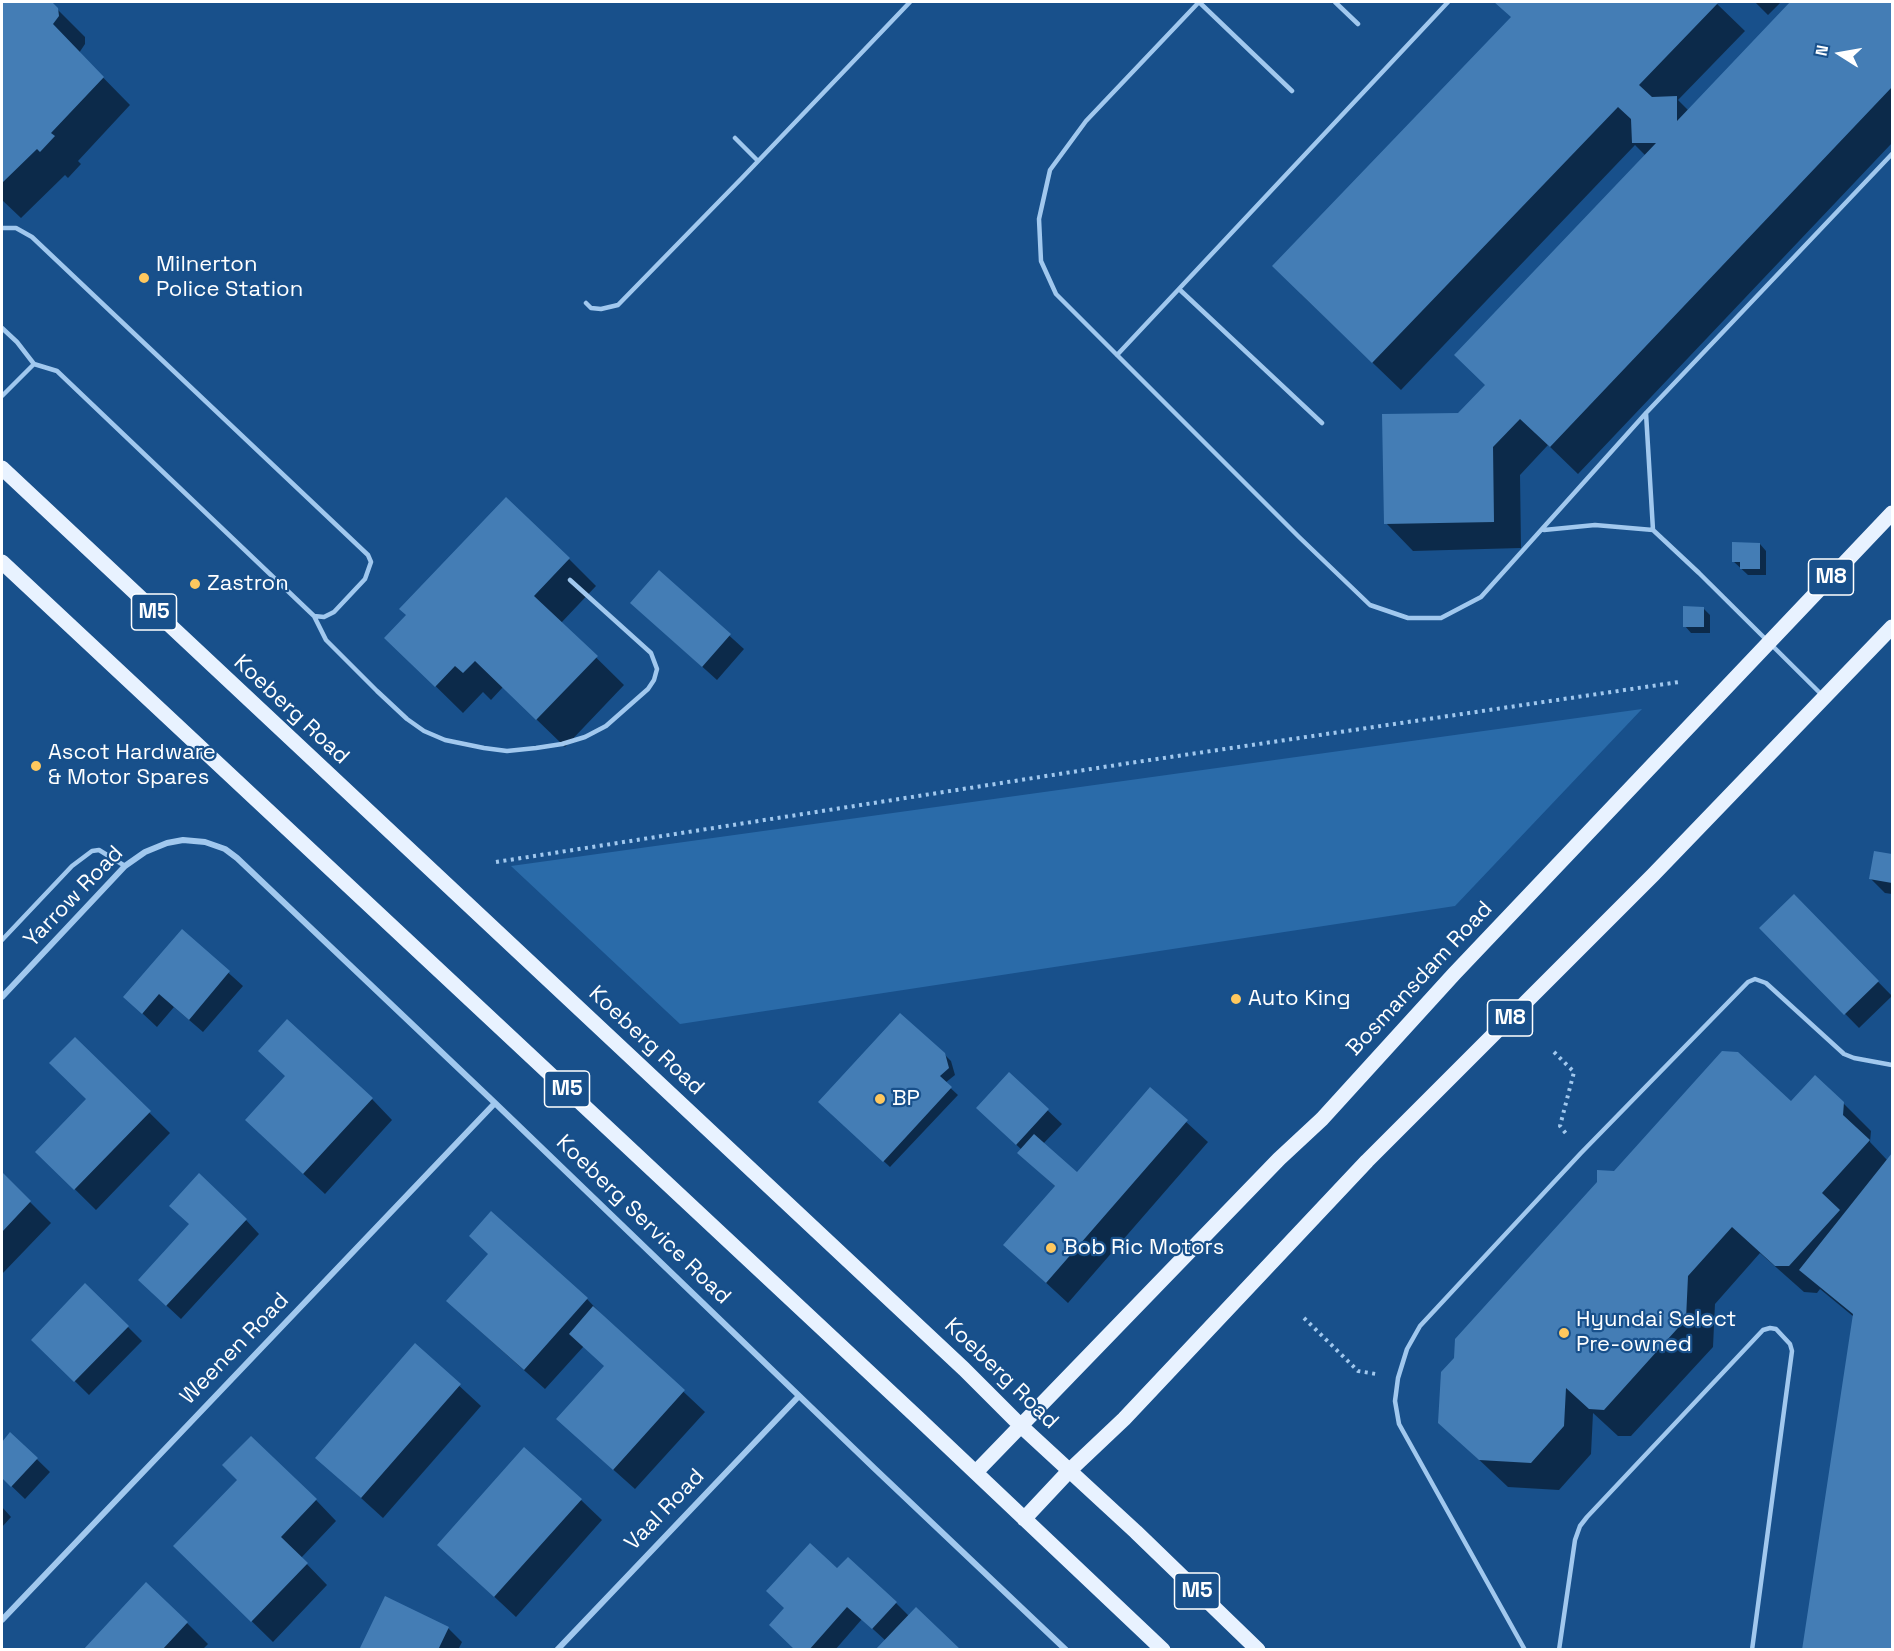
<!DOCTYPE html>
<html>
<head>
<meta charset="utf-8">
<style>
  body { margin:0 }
  #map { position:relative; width:1894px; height:1651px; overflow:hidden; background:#18508b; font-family:"Space Grotesk",sans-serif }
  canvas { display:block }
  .frame { position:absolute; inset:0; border:3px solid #fff; pointer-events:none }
  .north { position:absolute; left:1810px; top:24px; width:60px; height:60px; -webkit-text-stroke:4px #18508b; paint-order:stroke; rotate:281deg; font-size:16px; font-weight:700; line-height:24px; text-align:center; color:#fff }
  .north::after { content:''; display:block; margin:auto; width:21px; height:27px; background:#fff; clip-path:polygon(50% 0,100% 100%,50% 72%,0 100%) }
</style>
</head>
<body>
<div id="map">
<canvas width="1894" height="1651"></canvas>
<div class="frame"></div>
<div class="north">N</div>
</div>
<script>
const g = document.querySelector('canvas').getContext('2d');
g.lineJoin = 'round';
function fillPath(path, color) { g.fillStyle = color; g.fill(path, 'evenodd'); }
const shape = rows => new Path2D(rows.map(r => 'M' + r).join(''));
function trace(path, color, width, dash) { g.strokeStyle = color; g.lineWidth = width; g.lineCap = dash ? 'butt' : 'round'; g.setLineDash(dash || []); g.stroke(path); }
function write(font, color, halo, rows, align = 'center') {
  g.font = font + ' "Space Grotesk",sans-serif'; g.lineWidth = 4.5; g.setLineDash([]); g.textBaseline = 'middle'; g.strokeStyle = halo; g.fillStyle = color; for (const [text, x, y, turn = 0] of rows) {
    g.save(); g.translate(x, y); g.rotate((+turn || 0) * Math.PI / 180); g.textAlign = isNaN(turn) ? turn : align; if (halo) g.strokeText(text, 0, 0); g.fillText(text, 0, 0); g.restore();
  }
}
const green = shape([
  [1642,709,1455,906,680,1024,511,866]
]);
const shadow = shape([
  [2,2,50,2,85,37,85,44,79,53,130,105,78,161,81,164,68,178,65,175,21,218,2,200],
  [1496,2,1715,2,1745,31,1678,100,1689,111,1792,2,1892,2,1892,143,1578,474,1548,445,1520,475,1521,548,1413,551,1386,523,1458,414,1486,386,1646,156,1635,145,1401,390,1301,294,1512,17],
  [1755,2,1781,2,1768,15],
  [1760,544,1766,551,1766,575,1748,575,1733,561],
  [569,559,596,586,561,623,624,685,565,747,503,687,491,700,483,692,463,713,414,665],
  [659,572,744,649,717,680,646,616],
  [1703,608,1710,615,1710,633,1691,633,1685,626],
  [1875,853,1892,856,1892,894,1885,893,1871,879],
  [1794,896,1892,996,1859,1028,1761,928],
  [182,931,243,986,203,1032,174,1007,157,1027,125,997],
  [75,1039,170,1133,96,1210,37,1152,88,1099],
  [944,1054,951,1061,955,1075,945,1083,958,1095,890,1167,820,1102],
  [1009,1074,1062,1124,1043,1144,1077,1174,1150,1089,1208,1142,1068,1303,1005,1245,1056,1187,1019,1153,1022,1150,992,1122],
  [372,1099,392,1120,325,1194,268,1141],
  [1792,1103,1843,1103,1871,1131,1870,1142,1888,1161,1892,1156,1892,1650,1804,1650,1854,1317,1820,1289,1817,1293,1804,1292,1760,1253,1715,1304,1713,1347,1631,1436,1618,1436,1593,1413,1591,1454,1559,1490,1508,1487,1440,1423,1615,1173],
  [2,1174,51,1223,2,1274],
  [246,1220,259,1234,181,1319,154,1294],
  [86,1285,142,1341,89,1395,33,1340],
  [587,1299,607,1320,705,1412,635,1489,579,1439,605,1366,584,1346,545,1389,469,1321],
  [415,1345,481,1406,383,1518,317,1458],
  [11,1434,50,1472,25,1499,2,1477,2,1444],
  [239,1480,316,1500,336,1521,301,1558,327,1585,273,1642,196,1567],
  [581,1500,602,1520,516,1617,439,1545],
  [2,1507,11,1517,2,1527],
  [837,1570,896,1603,909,1616,886,1641,862,1619,835,1650,796,1650],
  [187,1623,208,1644,202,1650,85,1650],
  [448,1628,462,1642,458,1650,361,1650]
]);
const building = shape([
  [2,2,52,2,58,8,59,16,53,24,104,77,51,133,55,136,40,152,37,149,2,183],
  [1494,2,1717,2,1718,3,1639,85,1652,97,1677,96,1677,121,1790,2,1892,2,1892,87,1550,447,1520,419,1493,447,1494,522,1384,524,1382,414,1458,413,1485,385,1454,355,1656,143,1632,143,1631,119,1618,107,1372,363,1272,266,1511,17],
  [506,497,570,558,534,596,598,656,536,720,475,661,463,673,455,666,435,687,384,638,406,615,399,609],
  [1732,542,1760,543,1760,569,1740,569,1740,562,1732,562],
  [659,570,731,634,702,667,630,603],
  [1683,606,1704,607,1704,627,1683,627],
  [1874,851,1892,854,1892,883,1869,879],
  [1794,894,1879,981,1844,1015,1759,928],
  [182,929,230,971,189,1020,159,994,142,1014,123,997],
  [900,1013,945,1053,949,1068,940,1076,952,1087,883,1162,818,1102],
  [287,1019,373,1098,303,1174,245,1120,285,1076,258,1051],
  [75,1037,151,1111,74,1190,35,1152,86,1099,49,1063],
  [1722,1051,1738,1052,1791,1101,1815,1075,1844,1102,1843,1115,1870,1140,1822,1193,1840,1210,1789,1266,1775,1266,1732,1227,1688,1276,1686,1319,1604,1410,1589,1409,1566,1388,1564,1426,1531,1463,1479,1460,1438,1423,1441,1372,1454,1358,1455,1339,1597,1182,1597,1170,1614,1171],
  [1009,1072,1049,1109,1016,1145,976,1108],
  [1150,1087,1188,1120,1046,1283,1003,1245,1055,1186,1017,1153,1034,1134,1077,1172],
  [1892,1153,1892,1650,1802,1650,1853,1314,1799,1270],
  [2,1172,31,1201,2,1232],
  [199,1173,247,1219,166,1306,138,1280,189,1224,169,1206],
  [491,1211,588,1298,524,1370,446,1301,488,1254,469,1236],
  [85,1283,129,1326,74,1382,31,1340],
  [593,1306,685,1390,613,1470,556,1419,604,1366,569,1334],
  [415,1343,461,1384,361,1498,315,1458],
  [10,1432,38,1458,11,1487,2,1478,2,1442],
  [251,1436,317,1499,281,1537,308,1563,251,1622,173,1546,237,1480,222,1465],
  [524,1447,582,1499,494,1597,437,1545],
  [810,1543,837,1568,848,1557,897,1602,872,1629,847,1607,809,1650,795,1650,769,1625,784,1608,766,1591],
  [146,1582,188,1622,162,1650,83,1650],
  [385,1596,449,1627,438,1650,359,1650],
  [916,1607,961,1650,875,1650]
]);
const path = shape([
  [496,862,1123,764,1679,682],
  [1554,1052,1574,1072,1560,1126,1568,1136],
  [1304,1318,1358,1371,1376,1374]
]);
const service = shape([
  [1335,2,1358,24],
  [1292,91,1199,2,1086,121,1050,170,1039,219,1041,261,1056,294,1299,537,1370,605,1408,618,1441,618,1481,597,1646,413,1892,154],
  [735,138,758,161],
  [2,228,16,228,32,237,368,555,371,562,365,579,334,612,324,617,314,616,57,371,34,364,17,342,2,328],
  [1179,289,1322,423],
  [586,303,591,308,601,309,618,305,741,179,910,2],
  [1117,355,1448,2],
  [2,396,34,364],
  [1646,413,1653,530],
  [1544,530,1595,525,1653,530,1699,573,1823,696],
  [314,616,326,640,377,691,407,719,424,731,445,740,484,748,507,751,536,748,562,744,585,737,606,726,648,689,654,680,657,669,651,653,570,580],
  [2,940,72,866,92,851,99,850,125,866],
  [1525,1650,1399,1424,1395,1401,1398,1378,1407,1349,1420,1326,1581,1153,1748,982,1755,979,1766,983,1844,1054,1854,1058,1892,1065],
  [1559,1650,1575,1540,1580,1526,1587,1517,1763,1330,1770,1328,1776,1329,1790,1344,1792,1351,1752,1650]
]);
const minor = shape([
  [2,997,125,866,145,852,167,843,183,840,205,842,225,849,237,858,495,1103,874,1468,1066,1650],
  [2,1620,495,1103],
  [557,1650,799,1396]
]);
const primary = shape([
  [2,468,964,1369,1021,1426,1136,1532,1258,1650],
  [2,562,918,1418,1163,1650],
  [976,1472,1279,1159,1322,1119,1454,974,1892,513],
  [1024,1519,1069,1471,1124,1419,1367,1161,1653,875,1892,627]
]);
const markers = [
  [144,278,6,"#ffc85e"],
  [195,584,6,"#ffc85e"],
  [36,766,6,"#ffc85e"],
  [1236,999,6,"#ffc85e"],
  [880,1099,6,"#ffc85e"],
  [1051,1248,6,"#ffc85e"],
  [1564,1333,6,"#ffc85e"]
];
const shields = [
  [1831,577,45],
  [154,612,45],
  [1510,1018,45],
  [567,1089,45],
  [1197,1591,45]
];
const shieldNames = [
  ["M8",1831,577],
  ["M5",154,612],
  ["M8",1510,1018],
  ["M5",567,1089],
  ["M5",1197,1591]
];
const poiNames = [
  ["Milnerton",156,265],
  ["Police Station",156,290],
  ["Zastron",207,584],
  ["Ascot Hardware",48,753],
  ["& Motor Spares",48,778],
  ["Auto King",1248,999],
  ["BP",892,1099],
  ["Bob Ric Motors",1063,1248],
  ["Hyundai Select",1576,1320],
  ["Pre-owned",1576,1345]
];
const streetNames = [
  ["Koeberg Road",291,710,43],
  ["Yarrow Road",74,897,-46],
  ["Bosmansdam Road",1420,979,-47],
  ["Koeberg Road",646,1041,43],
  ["Koeberg Service Road",643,1220,44],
  ["Weenen Road",235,1349,-46],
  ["Koeberg Road",1001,1374,44],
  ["Vaal Road",665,1510,-46]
];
fillPath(green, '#2a6ba9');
fillPath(shadow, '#0007');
fillPath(building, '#447db5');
trace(path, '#a1c8ee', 4, [3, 4.5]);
trace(service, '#a1c8ee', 4.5);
trace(minor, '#a1c8ee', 6);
trace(primary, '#e8f2ff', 15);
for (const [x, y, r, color] of markers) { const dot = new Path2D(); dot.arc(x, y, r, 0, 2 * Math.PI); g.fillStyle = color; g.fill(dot); trace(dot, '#18508b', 2); }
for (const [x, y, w] of shields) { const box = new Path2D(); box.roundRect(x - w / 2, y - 18, w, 36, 4.5); g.fillStyle = '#18508b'; g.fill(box); trace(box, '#fff', 1.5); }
write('bold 21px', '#fff', null, shieldNames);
write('22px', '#fff', '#18508b', poiNames, 'left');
write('22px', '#fff', '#18508b', streetNames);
</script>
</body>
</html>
